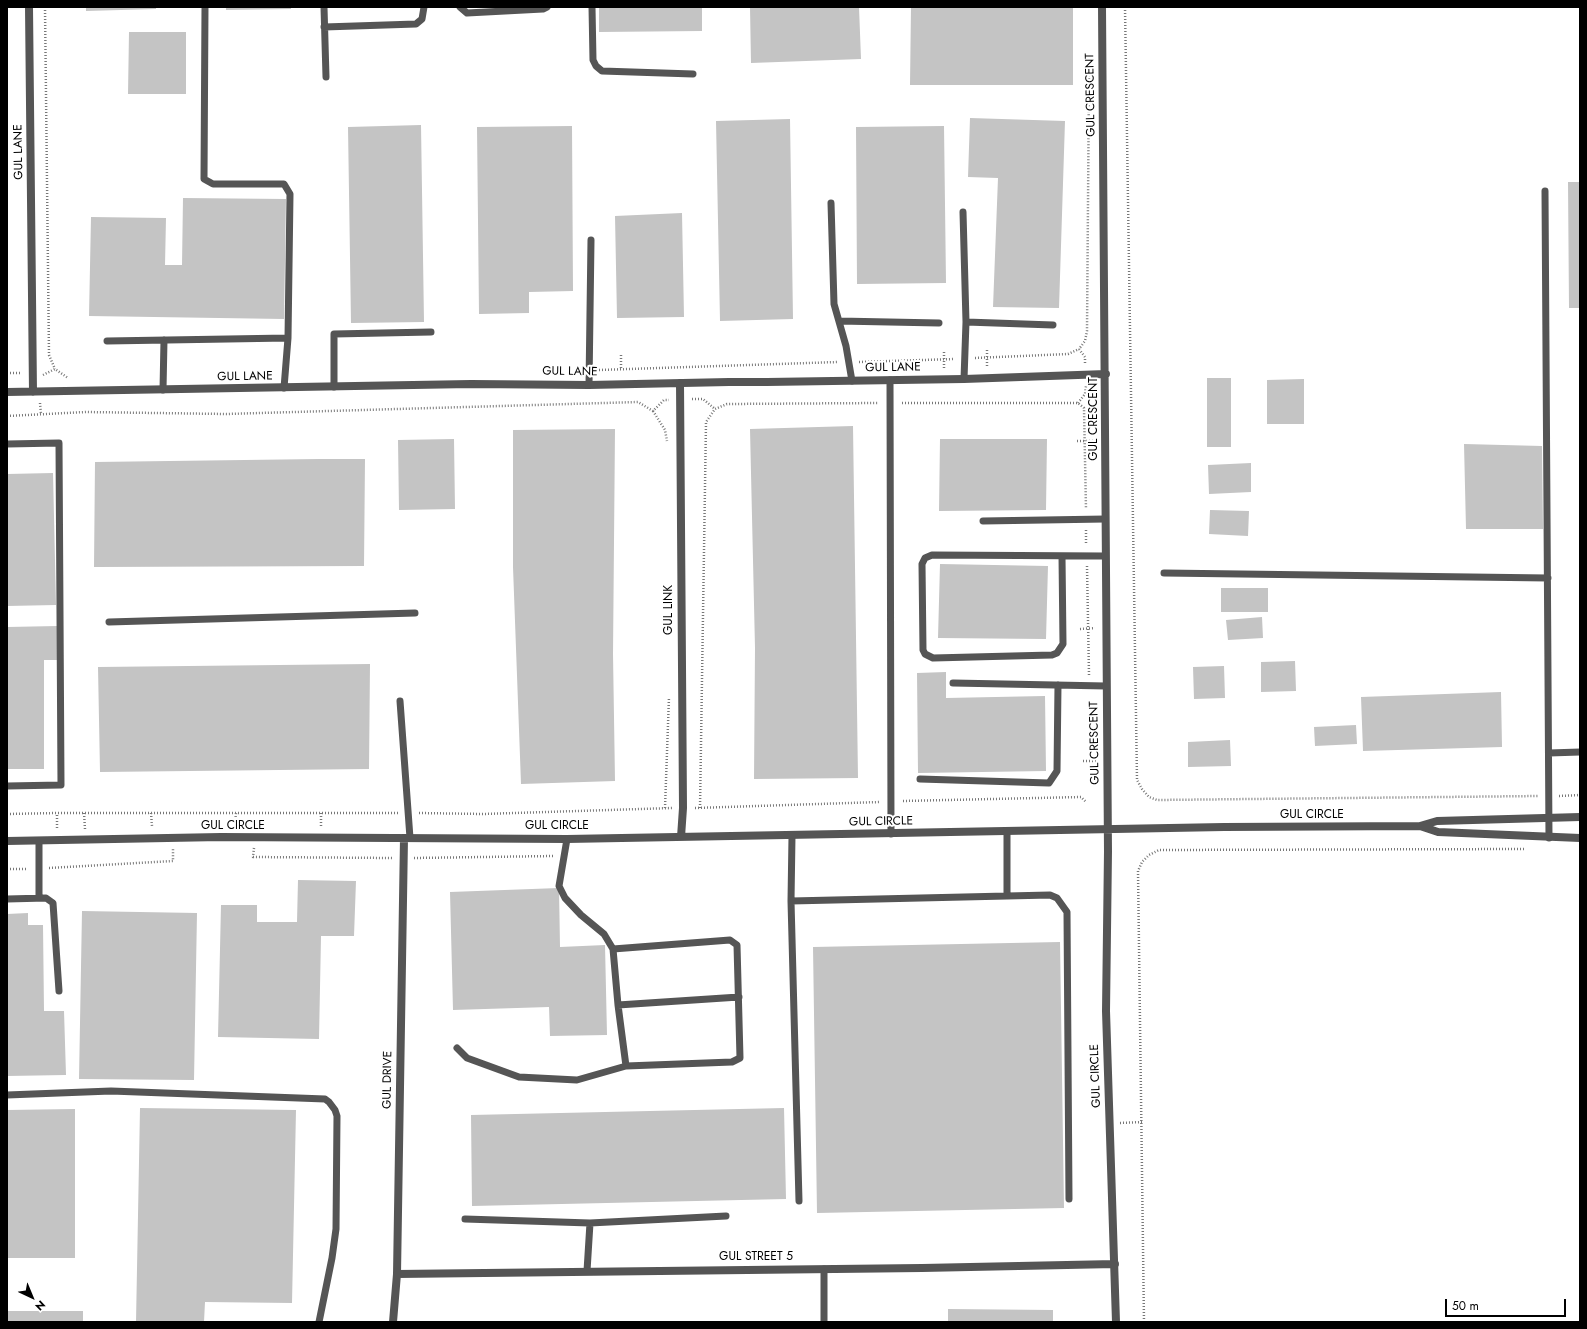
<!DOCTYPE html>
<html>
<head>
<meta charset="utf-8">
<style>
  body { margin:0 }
  #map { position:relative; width:1587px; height:1329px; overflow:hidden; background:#fff; font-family:Jost,sans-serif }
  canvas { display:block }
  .frame { position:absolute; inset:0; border:8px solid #000; pointer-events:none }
  .north { position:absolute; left:12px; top:1277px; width:40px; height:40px; -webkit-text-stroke:3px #fff; paint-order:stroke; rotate:136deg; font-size:11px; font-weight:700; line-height:16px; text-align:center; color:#000 }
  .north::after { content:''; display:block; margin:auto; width:14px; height:18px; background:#000; clip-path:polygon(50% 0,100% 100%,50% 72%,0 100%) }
  .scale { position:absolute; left:1445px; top:1299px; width:121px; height:18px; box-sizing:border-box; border:2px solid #000; border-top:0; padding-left:5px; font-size:12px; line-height:14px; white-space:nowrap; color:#000; -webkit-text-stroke:3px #fff; paint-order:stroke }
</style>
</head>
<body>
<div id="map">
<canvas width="1587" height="1329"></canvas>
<div class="frame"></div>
<div class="north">N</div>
<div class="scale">50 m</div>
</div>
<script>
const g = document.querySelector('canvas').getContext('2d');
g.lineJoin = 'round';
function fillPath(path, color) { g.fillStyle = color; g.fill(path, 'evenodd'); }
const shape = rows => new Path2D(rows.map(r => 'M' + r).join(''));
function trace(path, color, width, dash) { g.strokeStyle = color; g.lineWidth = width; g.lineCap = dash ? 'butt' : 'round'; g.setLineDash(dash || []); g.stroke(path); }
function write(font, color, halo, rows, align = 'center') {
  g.font = font + ' Jost,sans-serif'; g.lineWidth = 4; g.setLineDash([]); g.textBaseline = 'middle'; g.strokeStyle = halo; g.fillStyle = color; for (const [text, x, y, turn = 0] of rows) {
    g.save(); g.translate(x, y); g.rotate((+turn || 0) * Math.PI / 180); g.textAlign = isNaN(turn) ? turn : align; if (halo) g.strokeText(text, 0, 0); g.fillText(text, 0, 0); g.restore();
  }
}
const building = shape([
  [86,7,156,7,156,9,86,11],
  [226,7,291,7,291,9,226,10],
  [599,7,702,7,702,31,599,32],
  [750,7,859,7,861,59,751,63],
  [911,7,1073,7,1073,85,910,85],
  [129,32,186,32,186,94,128,94],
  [970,118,1065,121,1059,308,993,307,998,178,968,177],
  [790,119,793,319,720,321,716,121],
  [421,125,424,322,351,323,348,127],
  [572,126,573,291,529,292,529,313,479,314,477,127],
  [944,126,946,283,857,284,856,127],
  [1568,182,1580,182,1580,308,1569,308],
  [183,198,286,199,284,319,89,316,91,217,166,218,165,265,182,265],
  [682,213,684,317,617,318,615,216],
  [1207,378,1231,378,1231,447,1207,447],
  [1304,379,1304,424,1267,424,1267,380],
  [853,426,858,778,754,779,755,648,750,429],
  [615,429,613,654,615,781,521,784,513,567,513,430],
  [454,439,455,509,399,510,398,440],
  [940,439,1047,439,1046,510,939,511],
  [1464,444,1542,446,1543,529,1466,529],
  [319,459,365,459,364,566,94,567,95,462],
  [1251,463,1251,492,1209,494,1208,465],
  [53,473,56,605,7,606,7,474],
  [1210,510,1249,511,1248,536,1209,534],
  [940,564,1048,566,1046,639,938,638],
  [1221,588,1268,588,1268,612,1221,612],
  [1262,617,1263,638,1228,640,1226,620],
  [58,626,58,660,44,660,44,769,7,769,7,627],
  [1295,661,1296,691,1261,692,1261,662],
  [370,664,369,769,100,772,98,667],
  [1224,666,1225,698,1194,699,1193,667],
  [946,672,946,698,1045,696,1046,771,918,773,917,673],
  [1501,692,1502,747,1363,751,1361,697],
  [1356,725,1357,744,1315,746,1314,727],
  [1230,740,1231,766,1188,767,1188,742],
  [298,880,356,881,354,936,321,936,319,1039,218,1037,221,905,257,905,257,922,297,922],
  [559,888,560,947,605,945,607,1035,550,1036,549,1007,453,1010,450,892],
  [82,911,197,913,194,1080,79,1079],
  [28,913,28,925,43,925,44,1011,64,1011,66,1075,7,1076,7,914],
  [1060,942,1064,1208,817,1213,813,947],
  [140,1108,296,1110,292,1303,205,1302,204,1322,136,1322],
  [784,1108,786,1199,472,1206,471,1115],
  [75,1109,75,1258,7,1258,7,1110],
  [948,1309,1053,1310,1053,1322,948,1322],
  [7,1311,83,1311,83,1322,7,1322]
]);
const path = shape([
  [45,7,49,355,55,369],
  [1125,7,1137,780,1142,789,1149,797,1157,800,1538,796],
  [987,350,987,367],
  [944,352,944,369],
  [621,355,621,370],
  [975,358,1068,354,1079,349],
  [859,362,954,359],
  [1085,363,1085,357,1079,349,1085,341,1087,331,1089,76],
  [599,370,838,362],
  [7,373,22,373],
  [43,375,55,369,68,378],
  [692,399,703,399,715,409],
  [40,403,41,414],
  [902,403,1078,403,1084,408,1086,509],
  [1078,403,1085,394,1086,386],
  [653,411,665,430,667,441],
  [7,416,86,412,226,414,638,402,653,411,664,400,669,400],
  [1077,441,1094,441],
  [1086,530,1086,545],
  [1087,566,1089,675],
  [1080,629,1095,628],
  [1083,761,1097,761],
  [1559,796,1580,795],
  [903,801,1081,797,1086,802],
  [665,808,669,697],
  [695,808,880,802],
  [700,808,706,422,715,409,727,404,879,403],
  [84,813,85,829],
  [151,813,152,826],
  [321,813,321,827],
  [419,813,483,814,672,808],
  [7,814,57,813,398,813],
  [235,826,236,813],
  [57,828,57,813],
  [254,848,253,857,393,858],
  [414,858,553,856],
  [49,868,173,861,173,849],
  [7,869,28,869],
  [1120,1123,1142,1122],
  [1144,1322,1138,871,1142,862,1149,855,1159,850,1524,849]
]);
const lane = shape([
  [205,7,204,179,213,184,284,184,290,194,288,338,284,388],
  [324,7,326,77],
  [460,7,467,13,543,9,547,7],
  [592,7,593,60,596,66,602,71,693,74],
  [324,27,416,24,422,19,424,7],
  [1545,191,1549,838],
  [831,203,834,304,846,346,852,381],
  [963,212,966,322,964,379],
  [839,321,939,323],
  [966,322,1053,325],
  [107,341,288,338],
  [890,380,891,834],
  [589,385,591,240],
  [334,387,334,334,431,332],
  [163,390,164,340],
  [7,444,59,443,61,785,7,786],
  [983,521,1105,519],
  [1062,556,1063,644,1057,653,1052,655,933,658,925,654,923,650,922,564,925,558,932,555,1105,556],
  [1164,573,1548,578],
  [109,622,415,613],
  [953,683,1106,686],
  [400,701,410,838],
  [1549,753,1580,752],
  [920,779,1049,783,1057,771,1058,685],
  [1007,832,1007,896],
  [792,836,791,901,799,1201],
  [567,839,559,886,565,898,581,915,604,934,613,949,618,1005,626,1066],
  [39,841,39,898],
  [7,899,46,898,53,903,59,991],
  [791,901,1050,895,1057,898,1067,912,1069,1199],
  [618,1005,739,997],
  [457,1048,467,1058,519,1077,577,1080,626,1066,732,1062,740,1058,737,945,730,940,613,949],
  [7,1095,111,1091,325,1099,329,1102,335,1110,337,1116,336,1229,332,1258,319,1322],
  [465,1219,590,1223,726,1216],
  [587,1271,590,1223],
  [824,1322,824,1269]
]);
const street = shape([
  [29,7,33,392],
  [1102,7,1108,851,1106,1011,1116,1322],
  [680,383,683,808,681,837],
  [7,392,471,384,589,385,729,382,767,382,964,379,1106,374],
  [1420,826,1437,821,1580,817],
  [7,841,221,837,567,839,1224,827,1420,826,1438,832,1580,838],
  [397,1274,922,1268,1115,1264],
  [393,1322,397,1274,404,838]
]);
const streetNames = [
  ["GUL CRESCENT",1091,95,-91],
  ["GUL LANE",19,152,-91],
  ["GUL LANE",893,368,-1],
  ["GUL LANE",570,372,1],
  ["GUL LANE",245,377,-1],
  ["GUL CRESCENT",1094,419,-90],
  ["GUL LINK",669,610,-90],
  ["GUL CRESCENT",1095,743,-91],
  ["GUL CIRCLE",1312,815],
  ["GUL CIRCLE",881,822,-1],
  ["GUL CIRCLE",233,826],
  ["GUL CIRCLE",557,826],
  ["GUL CIRCLE",1096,1076,-92],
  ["GUL DRIVE",388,1080,-89],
  ["GUL STREET 5",756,1257]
];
fillPath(building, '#c4c4c4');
trace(path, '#777', 2.5, [1, 2]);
trace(lane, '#555', 7);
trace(street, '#555', 8);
write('12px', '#000', '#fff', streetNames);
</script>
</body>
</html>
